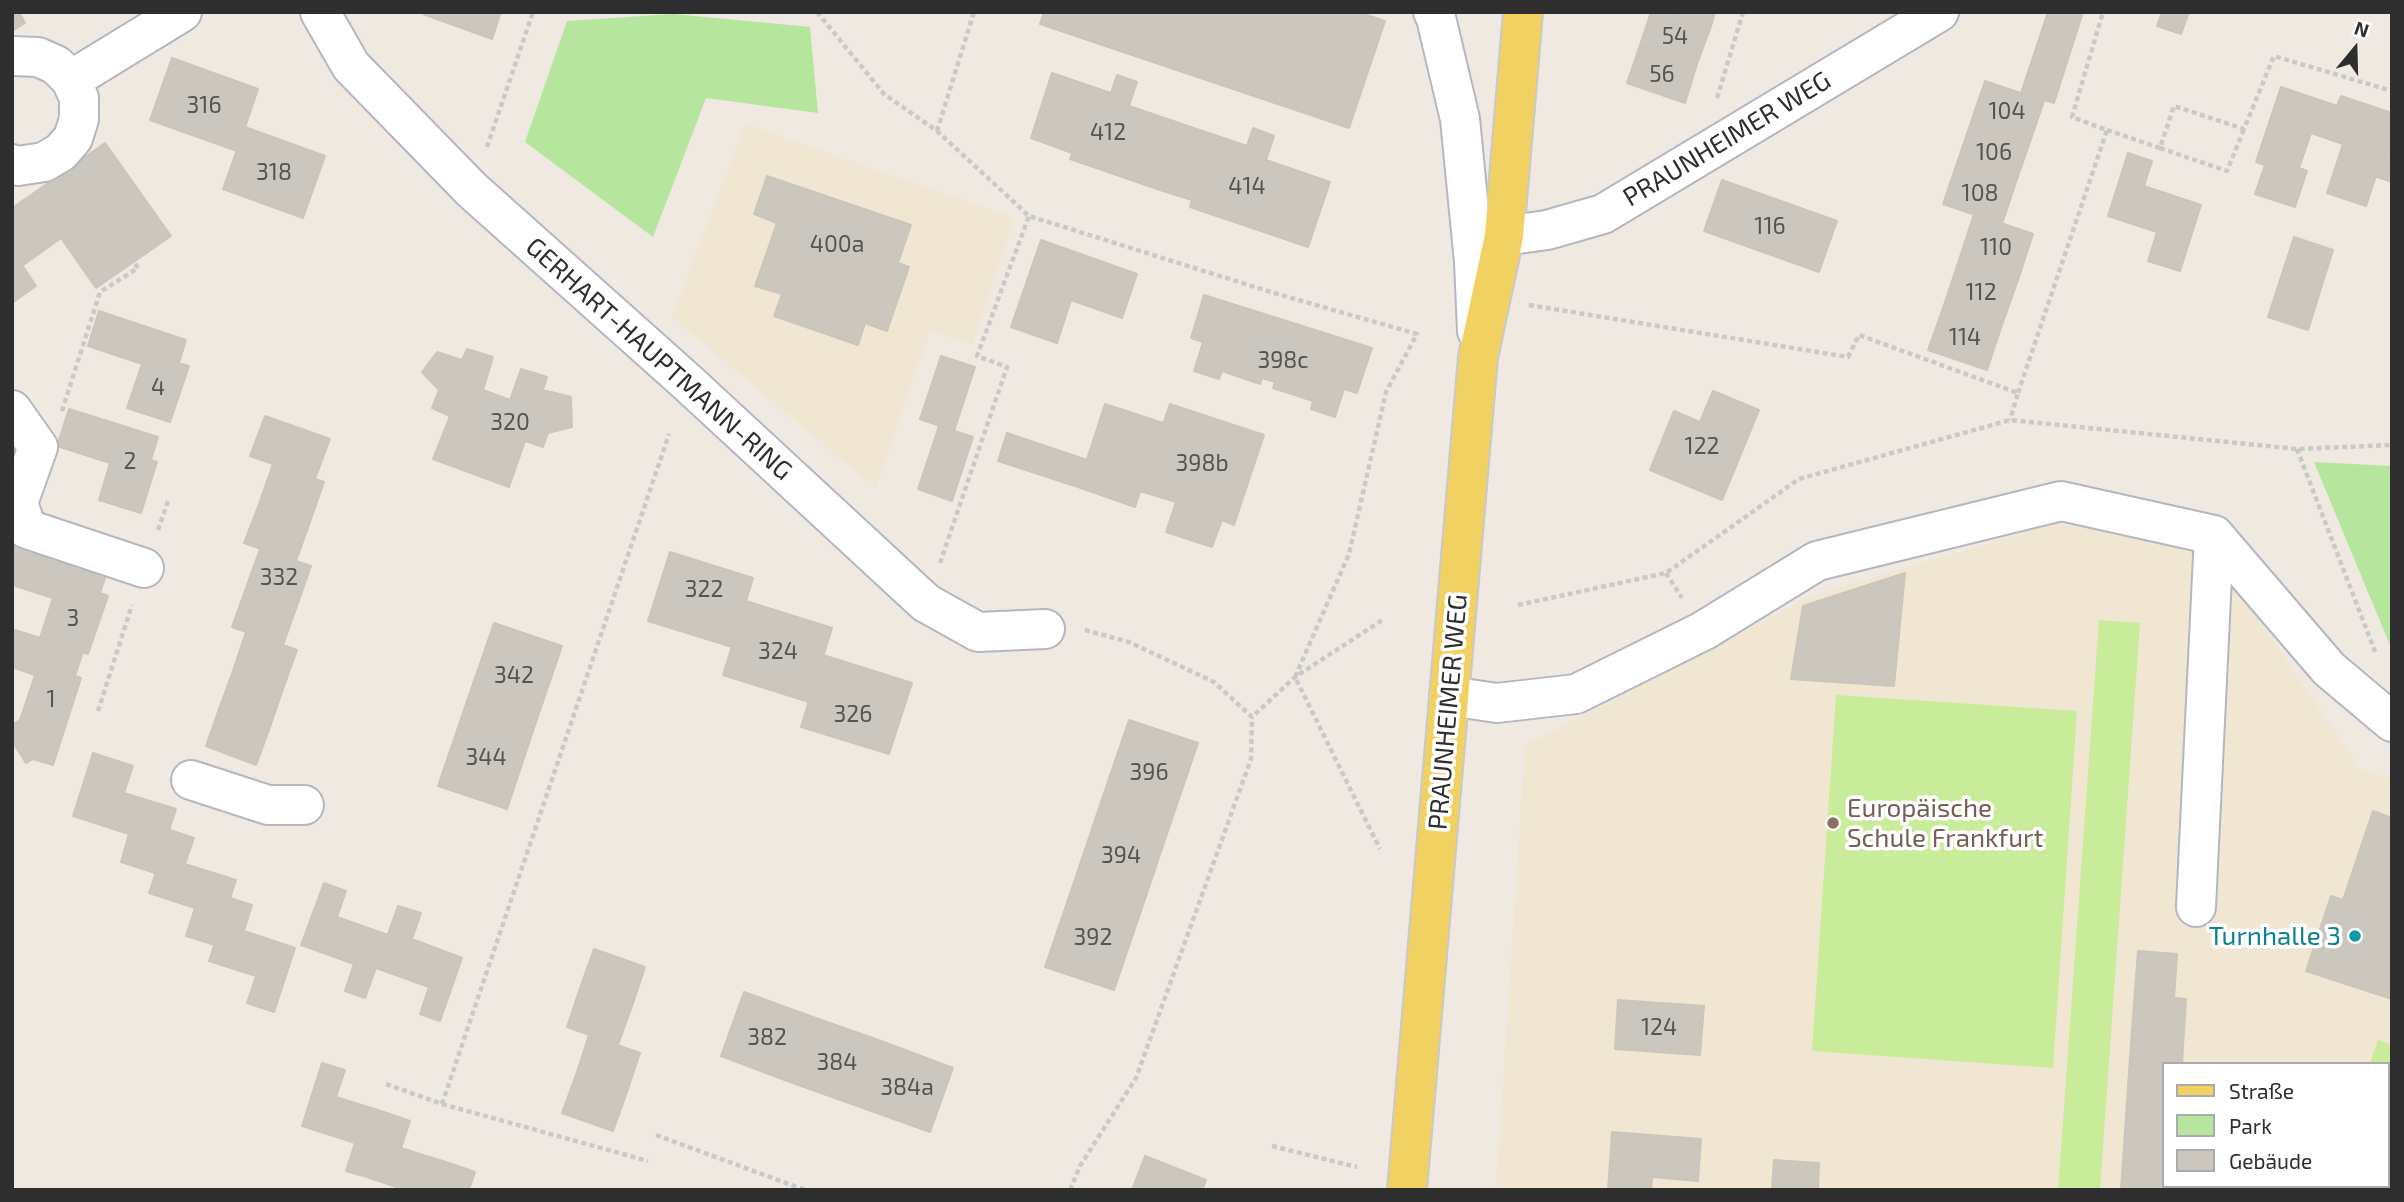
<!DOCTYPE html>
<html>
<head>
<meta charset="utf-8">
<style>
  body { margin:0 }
  #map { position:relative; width:2404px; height:1202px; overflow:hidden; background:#efe9e1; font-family:"Exo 2",sans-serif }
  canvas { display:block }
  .frame { position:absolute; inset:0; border:14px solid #2e2e2e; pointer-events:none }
  .legend { position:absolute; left:2162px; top:1062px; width:228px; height:126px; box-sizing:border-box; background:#fff; border:2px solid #ababab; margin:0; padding:9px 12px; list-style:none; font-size:21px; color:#2e2e2e }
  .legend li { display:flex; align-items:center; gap:14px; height:35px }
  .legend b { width:35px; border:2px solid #ababab }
  .north { position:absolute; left:2320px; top:14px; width:70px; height:70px; -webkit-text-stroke:5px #fff; paint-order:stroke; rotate:19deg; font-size:19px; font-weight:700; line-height:28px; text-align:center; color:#2e2e2e }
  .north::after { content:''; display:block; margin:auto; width:24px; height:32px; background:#2e2e2e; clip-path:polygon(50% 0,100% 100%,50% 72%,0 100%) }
</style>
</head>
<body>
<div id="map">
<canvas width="2404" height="1202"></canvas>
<div class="frame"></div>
<ul class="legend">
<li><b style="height:9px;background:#f2d163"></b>Straße</li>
<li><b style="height:19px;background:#b6e59e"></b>Park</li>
<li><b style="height:19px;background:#cbc7bf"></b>Gebäude</li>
</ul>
<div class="north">N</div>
</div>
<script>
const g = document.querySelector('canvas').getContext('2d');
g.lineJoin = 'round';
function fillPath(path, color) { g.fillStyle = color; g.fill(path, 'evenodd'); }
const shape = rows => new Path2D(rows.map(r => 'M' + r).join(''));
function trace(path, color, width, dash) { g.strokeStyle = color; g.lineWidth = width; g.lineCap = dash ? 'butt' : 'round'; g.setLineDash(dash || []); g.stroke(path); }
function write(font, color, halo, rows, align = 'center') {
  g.font = font + ' "Exo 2",sans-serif'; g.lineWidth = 7; g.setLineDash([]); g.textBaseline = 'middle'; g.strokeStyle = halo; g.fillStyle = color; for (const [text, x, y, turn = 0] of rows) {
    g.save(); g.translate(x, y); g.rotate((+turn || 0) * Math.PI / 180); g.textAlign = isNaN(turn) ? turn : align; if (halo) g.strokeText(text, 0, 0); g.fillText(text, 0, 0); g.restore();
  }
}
const education = shape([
  [745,124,1014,218,972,344,930,331,876,488,672,317],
  [2053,524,2161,538,2211,550,2360,769,2392,779,2392,1190,1496,1190,1525,746,1814,595],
  [2164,1064,2388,1064,2388,1186,2164,1186]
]);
const green = shape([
  [673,14,810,27,818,113,706,98,653,237,525,142,567,21],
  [2314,462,2392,466,2392,650]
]);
const pitch = shape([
  [2099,620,2140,623,2100,1190,2058,1190],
  [1836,695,2077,711,2053,1068,1812,1051],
  [2378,1040,2392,1045,2392,1190,2258,1190,2260,1186,2388,1186,2388,1064,2370,1064]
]);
const building = shape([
  [12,12,19,12,25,23,12,31,12,12],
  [424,12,501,12,492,39,423,14,424,12],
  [1044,12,1358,12,1385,21,1349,128,1040,24,1044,12],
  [1651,12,1668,12,1711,26,1697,64,1640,45,1651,12],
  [1668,12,1715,12,1711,26,1668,12],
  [2048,12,2083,12,2054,103,2021,93,2048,12],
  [2162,12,2189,12,2181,34,2157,26,2162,12],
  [1640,45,1697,64,1685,103,1627,83,1640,45],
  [172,58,258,89,237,151,150,120,172,58],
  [1052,73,1111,93,1117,75,1137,82,1129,106,1185,125,1163,191,1070,159,1072,153,1031,138,1052,73],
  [1985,81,2044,101,2030,142,1971,122,1985,81],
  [2281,87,2337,106,2341,96,2392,113,2392,128,2366,206,2327,193,2343,144,2311,133,2299,168,2307,171,2295,207,2255,194,2265,165,2256,162,2281,87],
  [1971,122,2030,142,2016,182,1957,163,1971,122],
  [1185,125,1247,146,1253,128,1274,136,1266,160,1330,182,1308,247,1190,207,1192,200,1163,191,1185,125],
  [245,127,325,156,303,218,223,189,245,127],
  [2392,133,2392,182,2377,177,2392,133],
  [105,143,171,236,96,288,31,195,105,143],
  [2128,153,2152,161,2144,186,2201,205,2180,271,2148,261,2157,232,2108,216,2128,153],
  [1957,163,2016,182,2002,224,1943,204,1957,163],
  [767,176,911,225,898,263,909,267,887,331,865,323,858,345,774,316,782,294,755,286,777,223,754,214,767,176],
  [1722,180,1837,221,1819,272,1704,231,1722,180],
  [31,195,61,238,15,271,12,267,12,208,31,195],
  [1974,214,2033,234,2018,280,1959,260,1974,214],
  [2294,237,2333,250,2308,330,2268,317,2294,237],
  [1041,240,1137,274,1122,318,1071,300,1041,240],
  [1041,240,1071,300,1057,343,1011,327,1041,240],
  [1959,260,2018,280,2002,325,1944,305,1959,260],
  [22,265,36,286,12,303,12,267,15,271,22,265],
  [1204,295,1372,348,1357,393,1344,389,1335,417,1311,409,1313,401,1273,388,1275,382,1262,378,1260,384,1222,371,1219,379,1194,371,1203,342,1191,338,1204,295],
  [1944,305,2002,325,1987,370,1928,350,1944,305],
  [99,311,186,340,179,363,189,366,170,422,127,408,142,364,88,346,99,311],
  [467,349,493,357,483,390,510,400,521,369,547,377,543,390,571,397,572,427,548,433,543,447,525,441,509,487,433,459,450,416,432,408,439,390,422,372,437,352,462,360,467,349],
  [941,356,975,367,954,431,920,419,941,356],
  [1713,391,1759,410,1722,500,1650,470,1674,411,1700,422,1713,391],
  [1105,404,1163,423,1135,507,1078,487,1105,404],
  [1170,404,1264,435,1234,525,1222,520,1212,547,1166,532,1176,502,1140,491,1170,404],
  [69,409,158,437,151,460,157,462,141,513,99,500,110,463,57,446,69,409],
  [265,416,330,439,315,479,250,456,265,416],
  [939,426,973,437,952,501,918,489,939,426],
  [1007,433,1087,460,1078,487,998,461,1007,433],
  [273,464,324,482,310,522,259,504,273,464],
  [259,504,310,522,296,561,244,543,259,504],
  [12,544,106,575,100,593,108,596,88,654,40,638,53,598,12,585,12,544],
  [260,549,311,566,297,606,246,588,260,549],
  [670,552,753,578,732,647,648,621,670,552],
  [1905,573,1894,686,1791,679,1803,606,1905,573],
  [246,588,297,606,283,645,232,627,246,588],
  [746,601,832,628,809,702,723,675,746,601],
  [494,623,562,646,534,728,466,704,494,623],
  [12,629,83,652,75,676,81,678,53,765,33,759,26,763,12,741,12,725,20,720,35,675,12,667,12,629],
  [246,632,297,650,283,689,233,671,246,632],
  [823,655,912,683,889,754,801,727,823,655],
  [233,671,283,689,270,727,219,709,233,671],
  [466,704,534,728,507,809,438,786,466,704],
  [219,709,270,727,256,765,206,746,219,709],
  [1129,720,1198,743,1170,825,1101,802,1129,720],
  [93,753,133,766,124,793,176,809,155,873,121,862,129,834,73,816,93,753],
  [1101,802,1170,825,1142,908,1073,885,1101,802],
  [2373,811,2392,818,2392,999,2306,971,2331,896,2343,900,2373,811],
  [170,830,194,838,185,864,236,880,215,945,186,936,195,908,149,893,170,830],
  [324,883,346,891,337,917,388,935,365,998,345,991,354,964,301,945,324,883],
  [1073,885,1142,908,1114,990,1045,967,1073,885],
  [230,898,252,905,244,931,295,948,274,1012,247,1003,256,976,209,961,230,898],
  [398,906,421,913,412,939,462,958,440,1021,420,1014,429,987,376,968,398,906],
  [594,949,645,967,632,1006,580,988,594,949],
  [2138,951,2177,954,2174,998,2186,999,2183,1046,2131,1043,2138,951],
  [580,988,632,1006,618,1045,567,1027,580,988],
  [744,992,813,1017,790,1082,721,1056,744,992],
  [1618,1000,1704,1006,1700,1055,1615,1049,1618,1000],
  [813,1017,884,1042,860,1107,790,1082,813,1017],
  [589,1035,640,1053,627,1092,576,1075,589,1035],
  [884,1042,953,1068,930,1132,860,1107,884,1042],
  [2131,1043,2183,1046,2182,1064,2164,1064,2164,1186,2173,1186,2173,1190,2121,1190,2131,1043],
  [322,1063,345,1070,336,1097,387,1113,367,1177,346,1171,355,1143,302,1126,322,1063],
  [576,1075,627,1092,613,1131,562,1113,576,1075],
  [387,1113,410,1121,401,1148,452,1164,444,1190,405,1190,367,1177,387,1113],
  [1612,1132,1701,1139,1698,1181,1652,1177,1651,1190,1608,1190,1612,1132],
  [1145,1156,1206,1180,1203,1188,1206,1190,1132,1190,1145,1156],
  [1774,1160,1819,1163,1818,1190,1772,1190,1774,1160],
  [452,1164,475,1172,469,1190,444,1190,452,1164]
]);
const path = shape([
  [817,12,884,94,937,131,1029,216,1274,293,1417,334,1386,392,1349,554,1295,677,1380,849],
  [1717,98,1743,12],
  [2107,130,2160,148,2174,106,2244,129,2274,56,2392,91],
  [937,131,974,12],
  [487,147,533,12],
  [2160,148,2227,171,2244,129],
  [1529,305,1848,357,1859,335,2018,393,2010,420],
  [2018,393,2107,130,2072,117,2103,12],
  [62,411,100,292,138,268,134,262],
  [2297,449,2376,654],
  [158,530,168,501],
  [940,563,1007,367,977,356,1029,216],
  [1666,573,1682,598],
  [1518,605,1666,573,1799,479,2010,420,2297,449,2392,445],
  [1085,630,1129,642,1214,682,1252,717,1295,677,1384,619],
  [98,711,132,605],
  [386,1084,442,1104,648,1161],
  [442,1104,669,434],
  [656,1135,805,1190],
  [1272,1146,1357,1167],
  [1070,1190,1080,1166,1136,1078,1251,759,1252,717]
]);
const minor = shape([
  [320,12,351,66,472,190,687,382,926,603,978,632,1045,629],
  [1433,12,1436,18,1460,119,1474,262,1477,331],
  [12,56,38,57,56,65,71,80,79,98,79,119,73,138,61,152,44,162,18,166,12,164],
  [71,80,182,12],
  [1504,236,1547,230,1603,214,1939,12],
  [12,410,38,447,18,503,27,529,144,568],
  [1449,696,1497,703,1576,694,1703,631,1817,561,2061,501,2214,535,2329,669,2392,722],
  [191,780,268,805,304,805],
  [2196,907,2214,535]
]);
const major = shape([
  [1407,1190,1478,357,1504,236,1523,12]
]);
const markers = [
  [1833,823,7,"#8d6e63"],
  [2355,936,7,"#0f9aa8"]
];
const numberNames = [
  ["54",1675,36],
  ["56",1662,74],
  ["316",204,105],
  ["104",2007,111],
  ["412",1108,132],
  ["106",1994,152],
  ["318",274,172],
  ["414",1247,186],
  ["108",1980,193],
  ["116",1770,226],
  ["400a",837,244],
  ["110",1996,247],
  ["112",1981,292],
  ["114",1965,337],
  ["398c",1283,360],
  ["4",158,387],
  ["320",510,422],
  ["122",1702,446],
  ["2",130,461],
  ["398b",1202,463],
  ["332",279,577],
  ["322",704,589],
  ["3",73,618],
  ["324",778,651],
  ["342",514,675],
  ["1",51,699],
  ["326",853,714],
  ["344",486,757],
  ["396",1149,772],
  ["394",1121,855],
  ["392",1093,937],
  ["124",1659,1027],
  ["382",767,1037],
  ["384",837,1062],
  ["384a",907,1087]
];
const streetNames = [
  ["PRAUNHEIMER WEG",1727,139,-31],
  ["GERHART-HAUPTMANN-RING",659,359,42],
  ["PRAUNHEIMER WEG",1448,712,-85]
];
const educationNames = [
  ["Europäische",1847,808],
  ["Schule Frankfurt",1847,838]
];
const cultureNames = [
  ["Turnhalle 3",2341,936]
];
fillPath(education, '#f0e6d1');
fillPath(green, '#b6e59e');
fillPath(pitch, '#c9ec9a');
fillPath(building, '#cbc7bf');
trace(building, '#cbc5ba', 2);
trace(minor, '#b4b7c1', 42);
trace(major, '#c9c9c9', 42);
trace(path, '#c9c9c9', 4.5, [5, 3.5]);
trace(minor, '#fff', 38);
trace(major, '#f2d163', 38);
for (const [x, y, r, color] of markers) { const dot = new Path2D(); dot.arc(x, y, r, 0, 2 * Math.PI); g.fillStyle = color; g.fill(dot); trace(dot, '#fff', 2.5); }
write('23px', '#555452', null, numberNames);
write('26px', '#2e2e2e', '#fff', streetNames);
write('26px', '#785e54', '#fff', educationNames, 'left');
write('26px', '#0d838f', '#fff', cultureNames, 'right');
</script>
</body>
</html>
